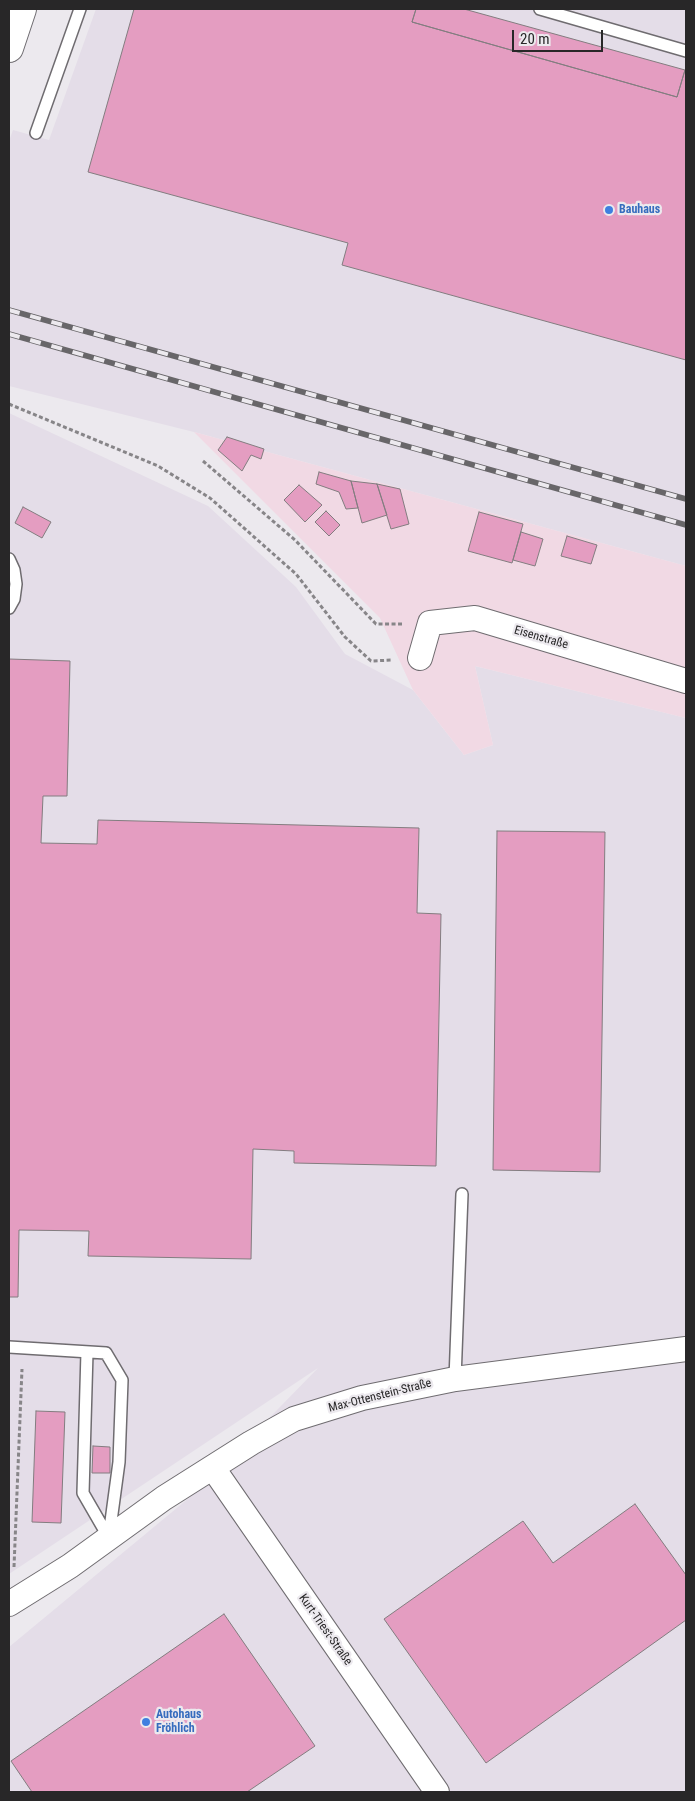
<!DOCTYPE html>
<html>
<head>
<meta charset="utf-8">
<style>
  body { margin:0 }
  #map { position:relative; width:695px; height:1801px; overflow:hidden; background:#ece9ee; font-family:"Roboto Condensed",sans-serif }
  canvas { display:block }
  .frame { position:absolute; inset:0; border:10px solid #282728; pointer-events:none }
  .scale { position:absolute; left:512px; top:30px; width:91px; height:22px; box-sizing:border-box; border:2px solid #282728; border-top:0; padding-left:6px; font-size:15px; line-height:18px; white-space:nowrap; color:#282728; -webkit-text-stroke:4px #ece9ee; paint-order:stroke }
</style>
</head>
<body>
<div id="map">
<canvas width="695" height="1801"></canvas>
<div class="frame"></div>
<div class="scale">20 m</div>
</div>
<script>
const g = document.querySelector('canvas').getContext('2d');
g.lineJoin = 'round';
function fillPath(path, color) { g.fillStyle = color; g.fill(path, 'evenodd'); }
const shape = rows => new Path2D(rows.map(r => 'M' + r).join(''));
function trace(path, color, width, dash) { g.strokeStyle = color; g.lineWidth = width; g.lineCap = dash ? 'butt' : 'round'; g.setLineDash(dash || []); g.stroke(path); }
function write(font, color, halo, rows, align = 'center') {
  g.font = font + ' "Roboto Condensed",sans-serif'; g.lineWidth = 4.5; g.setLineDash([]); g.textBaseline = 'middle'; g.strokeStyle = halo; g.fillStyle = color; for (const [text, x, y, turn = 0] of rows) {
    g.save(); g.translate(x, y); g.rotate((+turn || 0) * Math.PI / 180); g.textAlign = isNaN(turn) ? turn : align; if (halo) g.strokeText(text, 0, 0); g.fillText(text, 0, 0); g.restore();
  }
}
const built = shape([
  [96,9,686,9,686,566,194,432,9,386,9,141,13,130,49,140],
  [9,413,208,506,296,587,345,654,413,690,464,755,493,745,475,666,686,718,686,1792,9,1792,9,1647,201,1488,318,1368,9,1574]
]);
const industrial = shape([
  [194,432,686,566,686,718,475,666,493,745,464,755,413,690,380,618]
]);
const building = shape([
  [134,9,416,9,412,22,677,97,685,70,686,70,686,360,342,265,348,243,88,172,134,9],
  [416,9,464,9,685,70,677,97,412,22,416,9],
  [227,437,264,449,261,459,251,455,242,471,218,450,227,437],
  [319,472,351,481,358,508,346,509,339,492,316,484,319,472],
  [351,481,377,484,387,515,362,523,351,481],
  [377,484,400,489,409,524,391,529,377,484],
  [299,485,322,505,305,522,284,500,299,485],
  [23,507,51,522,42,538,15,523,23,507],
  [326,511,340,525,329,536,315,522,326,511],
  [479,512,523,524,512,563,468,551,479,512],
  [521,532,543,539,535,566,513,560,521,532],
  [567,536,597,545,591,564,561,556,567,536],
  [9,659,70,661,67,796,43,796,41,843,97,844,98,820,419,828,417,913,441,914,436,1166,294,1163,294,1151,253,1149,251,1259,88,1256,89,1231,19,1230,18,1297,9,1297,9,659],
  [497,831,605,832,600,1172,493,1170,497,831],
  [36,1411,65,1412,61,1523,32,1522,36,1411],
  [93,1446,110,1447,110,1473,92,1473,93,1446],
  [635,1504,686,1575,686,1620,486,1763,384,1619,523,1521,553,1563,635,1504],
  [224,1614,315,1746,247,1792,32,1792,11,1761,224,1614]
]);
const path = shape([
  [9,404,158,466,210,498,296,574,345,637,371,661,393,660],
  [203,461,295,540,376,624,402,624],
  [14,1567,22,1369]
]);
const service = shape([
  [540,9,686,51],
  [36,133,80,9],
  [9,559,14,570,16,584,14,599,9,608],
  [9,1347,106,1353,122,1380,119,1462,109,1536],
  [87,1352,83,1493,109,1538],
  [455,1379,462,1194]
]);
const minor = shape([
  [420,658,430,623,475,618,686,681],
  [213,1468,437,1792],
  [9,1604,70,1566,164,1498,251,1443,294,1419,362,1398,455,1379,686,1349]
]);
const primary = shape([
  [9,48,22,9]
]);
const rail = shape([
  [9,310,686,499],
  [9,334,686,525]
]);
const markers = [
  [609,210,5,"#3f7fe0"],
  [146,1722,5,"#3f7fe0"]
];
const shopNames = [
  ["Bauhaus",619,210],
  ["Autohaus",156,1715],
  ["Fröhlich",156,1729]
];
const streetNames = [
  ["Eisenstraße",541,638,16],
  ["Max-Ottenstein-Straße",380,1396,-14],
  ["Kurt-Triest-Straße",325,1630,55]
];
fillPath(built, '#e4dde8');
fillPath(industrial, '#f1d9e4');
fillPath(building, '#e49dc1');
trace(building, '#837d80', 1);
trace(service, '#6f6c70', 14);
trace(minor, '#6f6c70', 26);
trace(primary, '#6f6c70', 30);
trace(path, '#878588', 3, [4, 2.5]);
trace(service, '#fff', 11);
trace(minor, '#fff', 24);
trace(primary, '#fff', 28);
trace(rail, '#686669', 5.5);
trace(rail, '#ece9ee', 4, [11]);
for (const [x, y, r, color] of markers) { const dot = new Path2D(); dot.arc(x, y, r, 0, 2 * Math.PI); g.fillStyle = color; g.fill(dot); trace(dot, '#ece9ee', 2); }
write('bold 12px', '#366cbe', '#ece9ee', shopNames, 'left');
write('12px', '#282728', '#ece9ee', streetNames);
</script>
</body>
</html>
